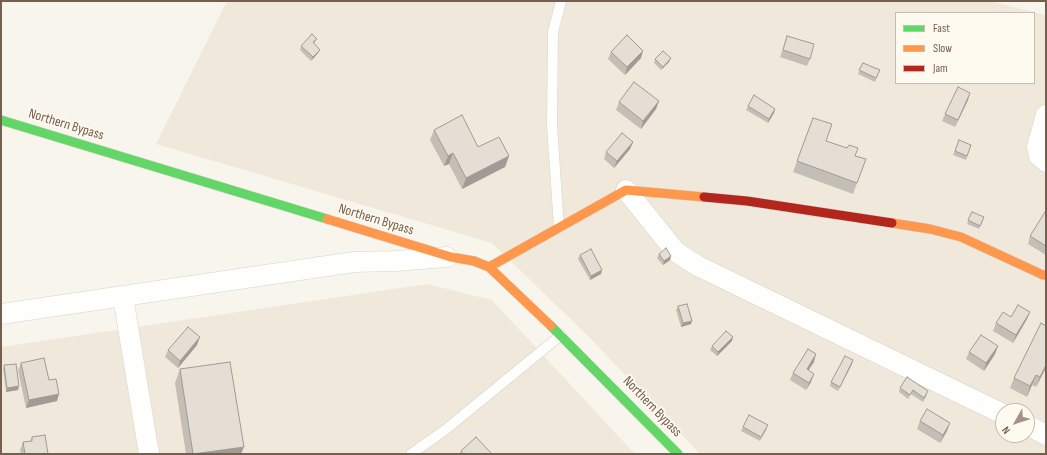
<!DOCTYPE html>
<html>
<head>
<meta charset="utf-8">
<style>
  body { margin:0 }
  #map { position:relative; width:1047px; height:455px; overflow:hidden; background:#f8f5ed; font-family:"Sofia Sans Condensed",sans-serif }
  canvas { display:block }
  .frame { position:absolute; inset:0; border:2px solid #76604d; pointer-events:none }
  .legend { position:absolute; left:895px; top:12px; width:140px; height:72px; box-sizing:border-box; background:#fefaef; border:1px solid #c8bcae; margin:0; padding:5px 7px; list-style:none; font-size:12px; color:#76604d }
  .legend li { display:flex; align-items:center; gap:8px; height:20px }
  .legend b { width:20px; border:1px solid #c8bcae }
  .north { position:absolute; left:995px; top:403px; width:40px; height:40px; box-sizing:border-box; background:#fefaef; border:1px solid #c8bcae; border-radius:50%; rotate:231deg; font-size:11px; font-weight:700; line-height:16px; text-align:center; color:#76604d }
  .north::after { content:''; display:block; margin:auto; width:14px; height:18px; background:#a49485; clip-path:polygon(50% 0,100% 100%,50% 72%,0 100%) }
</style>
</head>
<body>
<div id="map">
<canvas width="1047" height="455"></canvas>
<div class="frame"></div>
<ul class="legend">
<li><b style="height:5px;background:#63d668"></b>Fast</li>
<li><b style="height:5px;background:#ff974d"></b>Slow</li>
<li><b style="height:5px;background:#b3261e"></b>Jam</li>
</ul>
<div class="north">N</div>
</div>
<script>
const g = document.querySelector('canvas').getContext('2d');
g.lineJoin = 'round';
function fillPath(path, color) { g.fillStyle = color; g.fill(path, 'evenodd'); }
const shape = rows => new Path2D(rows.map(r => 'M' + r).join(''));
function trace(path, color, width, dash) { g.strokeStyle = color; g.lineWidth = width; g.lineCap = dash ? 'butt' : 'round'; g.setLineDash(dash || []); g.stroke(path); }
function write(font, color, halo, rows, align = 'center') {
  g.font = font + ' "Sofia Sans Condensed",sans-serif'; g.lineWidth = 3.5; g.setLineDash([]); g.textBaseline = 'middle'; g.strokeStyle = halo; g.fillStyle = color; for (const [text, x, y, turn = 0] of rows) {
    g.save(); g.translate(x, y); g.rotate((+turn || 0) * Math.PI / 180); g.textAlign = isNaN(turn) ? turn : align; if (halo) g.strokeText(text, 0, 0); g.fillText(text, 0, 0); g.restore();
  }
}
const residential = shape([
  [227,1,990,1,1046,15,1046,454,700,454,590,338,492,243,156,144],
  [896,13,1034,13,1034,83,896,83],
  [1003,411,1027,411,1027,435,1003,435],
  [427,284,492,300,635,454,1,454,1,347]
]);
const lane = shape([
  [559,228,552,125,553,32,561,1],
  [411,454,445,430,561,335]
]);
const street = shape([
  [1046,115,1037,147,1039,156,1046,162],
  [626,190,676,252,698,266,1003,414],
  [123,297,149,454],
  [1,314,354,262,396,261,447,257],
  [1027,425,1046,435]
]);
const fast = shape([
  [1,120,327,219],
  [551,326,678,454]
]);
const slow = shape([
  [327,219,451,257,474,261,489,267,551,326],
  [892,223,930,229,961,237,1043,275,1046,275],
  [489,267,626,190,704,197]
]);
const jam = shape([
  [704,197,747,201,892,223]
]);
const wall = shape([
  [787,36,810,59,807,66,780,57],
  [317,39,315,42,314,44,318,53,311,61,300,50,301,46],
  [611,52,641,58,625,75,608,59],
  [655,59,669,62,661,70,654,63],
  [863,63,880,70,875,82,858,74],
  [968,100,955,127,942,121,945,114],
  [659,101,656,109,641,129,616,110,619,102],
  [748,106,775,109,774,113,768,123,746,110],
  [813,118,826,141,855,156,866,159,853,194,793,172],
  [434,130,478,147,509,156,505,167,462,189,449,164,444,166,430,140],
  [959,140,971,145,966,160,953,155],
  [633,142,630,149,614,168,604,159,606,152],
  [972,212,983,221,979,229,967,224],
  [1046,212,1046,255,1028,244,1030,236],
  [659,254,671,256,670,260,663,265,657,258],
  [580,255,601,274,590,280,578,259],
  [678,306,691,324,681,327,676,310],
  [1030,312,1027,319,1013,343,993,331,996,323,1011,317],
  [1046,326,1046,370,1045,369,1036,387,1032,385,1027,397,1010,388,1014,378],
  [732,341,717,356,710,350,712,346],
  [197,345,178,368,165,357,168,350],
  [998,346,995,354,984,371,966,359,969,352],
  [814,362,808,370,811,382,806,390,790,380,793,373],
  [21,363,49,380,57,401,26,408,18,370],
  [852,364,838,391,830,386,831,382],
  [4,365,18,390,6,392,3,369],
  [180,369,241,454,186,454,175,383],
  [907,377,927,395,923,402,911,394,908,399,899,392,900,388],
  [920,421,947,431,940,443,917,429],
  [743,427,767,429,760,441,741,431],
  [32,437,48,454,21,454,20,450,23,442,30,441],
  [461,451,492,454,459,454]
]);
const shadedWall = shape([
  [320,50,318,53,311,61,313,57],
  [643,51,641,58,625,75,627,67],
  [671,58,669,62,661,70,663,67],
  [970,93,968,100,955,127,958,120],
  [659,101,656,109,641,129,643,121],
  [775,109,774,113,768,123,769,119],
  [633,142,630,149,614,168,617,161],
  [453,153,449,164,444,166,448,156],
  [509,156,505,167,462,189,466,178],
  [671,256,670,260,663,265,664,261],
  [602,270,601,274,590,280,591,276],
  [1030,312,1027,319,1013,343,1016,335],
  [692,321,691,324,681,327,683,323],
  [200,337,197,345,178,368,180,361],
  [733,337,732,341,717,356,718,352],
  [998,346,995,354,984,371,986,363],
  [816,354,814,362,804,377,807,369],
  [853,360,852,364,838,391,840,387],
  [1046,365,1046,368,1036,387,1040,377],
  [814,374,811,382,806,390,809,383],
  [1036,375,1032,385,1027,397,1030,386],
  [19,386,18,390,6,392,7,388],
  [59,394,57,401,26,408,29,400],
  [950,423,947,431,940,443,943,435],
  [244,447,241,454,195,454]
]);
const building = shape([
  [312,34,317,39,313,42,320,50,313,57,301,46,312,34],
  [627,35,643,51,627,67,611,52,627,35],
  [787,36,814,44,810,59,783,50,787,36],
  [663,51,671,58,663,67,655,59,663,51],
  [863,63,880,70,876,78,859,70,863,63],
  [634,82,659,101,643,121,619,102,634,82],
  [958,87,970,93,958,120,945,114,958,87],
  [754,95,775,109,769,119,748,106,754,95],
  [462,115,478,147,499,137,509,156,466,178,453,153,448,156,434,130,462,115],
  [813,118,832,124,826,141,847,148,849,145,858,148,855,156,866,159,857,183,797,161,813,118],
  [622,133,633,142,617,161,606,152,622,133],
  [959,140,971,145,967,156,955,151,959,140],
  [972,212,984,217,980,226,968,220,972,212],
  [1045,212,1046,212,1046,246,1030,236,1045,212],
  [666,248,671,256,664,261,659,254,666,248],
  [591,249,602,270,591,276,580,255,591,249],
  [687,304,692,321,683,323,678,306,687,304],
  [1018,305,1030,312,1016,335,996,323,1003,312,1011,317,1018,305],
  [1041,323,1046,326,1046,365,1040,377,1036,375,1030,386,1014,378,1041,323],
  [188,327,200,337,180,361,168,350,188,327],
  [726,331,733,337,718,352,712,346,726,331],
  [981,335,998,346,986,363,969,352,981,335],
  [808,349,816,354,807,369,814,374,809,383,793,373,808,349],
  [845,356,853,360,840,387,831,382,845,356],
  [44,358,49,380,56,379,59,394,29,400,21,363,44,358],
  [230,362,244,447,193,454,180,369,230,362],
  [16,364,19,386,7,388,4,365,16,364],
  [907,377,928,391,924,398,913,390,910,395,900,388,907,377],
  [927,409,950,423,943,435,920,421,927,409],
  [749,415,768,425,761,437,743,427,749,415],
  [45,435,48,454,25,454,23,442,32,441,32,437,45,435],
  [476,437,492,454,463,454,461,451,476,437]
]);
const streetNames = [
  ["Northern Bypass",66,125,17],
  ["Northern Bypass",376,220,17],
  ["Northern Bypass",652,407,46]
];
fillPath(residential, '#f0e9db');
trace(lane, '#d7d2cb', 11);
trace(street, '#d7d2cb', 21);
trace(fast, '#d7d2cb', 10);
trace(slow, '#d7d2cb', 10);
trace(jam, '#d7d2cb', 10);
trace(lane, '#fefefc', 10);
trace(street, '#fefefc', 20);
trace(fast, '#63d668', 9);
trace(slow, '#ff974d', 9);
trace(jam, '#b3261e', 9);
fillPath(wall, '#c4bfb6');
fillPath(shadedWall, '#a09b94');
fillPath(building, '#e4ded4');
trace(building, '#a09b94', 1);
write('14px', '#76604d', '#fefaef', streetNames);
</script>
</body>
</html>
